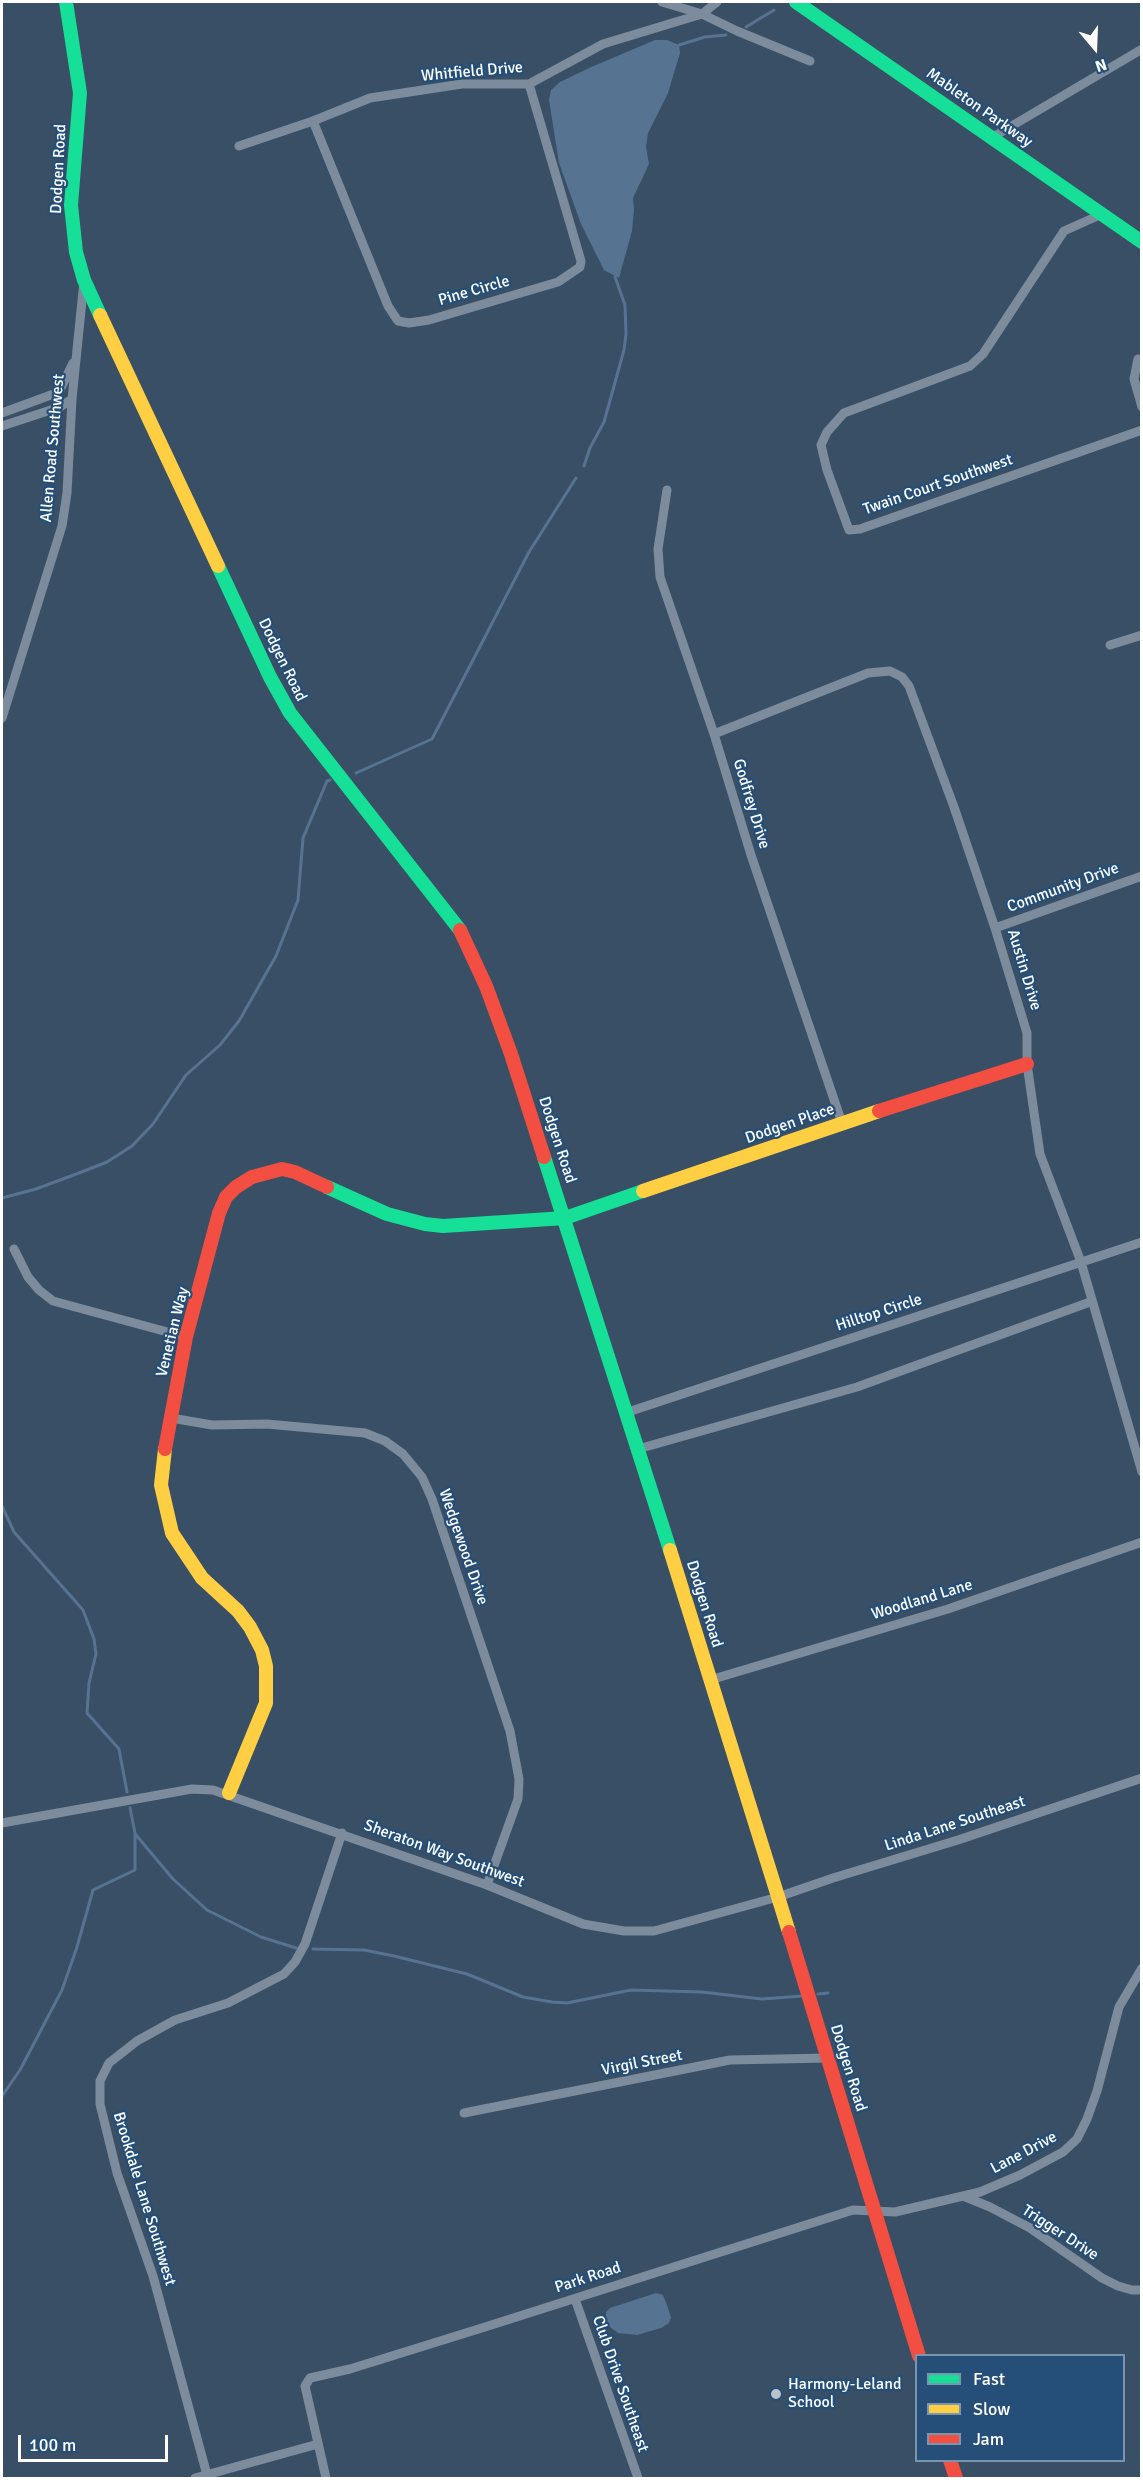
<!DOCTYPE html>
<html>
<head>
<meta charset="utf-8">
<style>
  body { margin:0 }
  #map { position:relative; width:1143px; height:2480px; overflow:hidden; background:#384f65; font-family:Signika,sans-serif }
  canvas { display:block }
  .frame { position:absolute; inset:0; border:3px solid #fff; pointer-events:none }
  .legend { position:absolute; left:915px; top:2354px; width:210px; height:108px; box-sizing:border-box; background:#254f78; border:2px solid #7c95ae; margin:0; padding:8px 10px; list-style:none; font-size:18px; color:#fff }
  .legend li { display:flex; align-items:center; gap:12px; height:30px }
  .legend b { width:30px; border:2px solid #7c95ae }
  .north { position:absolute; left:1065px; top:18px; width:60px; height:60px; -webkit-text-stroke:4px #254f78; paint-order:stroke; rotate:161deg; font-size:16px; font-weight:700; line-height:24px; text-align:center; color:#fff }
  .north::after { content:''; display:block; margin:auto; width:21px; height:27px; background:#fff; clip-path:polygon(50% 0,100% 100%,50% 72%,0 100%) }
  .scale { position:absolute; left:18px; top:2435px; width:150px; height:27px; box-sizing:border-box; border:3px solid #fff; border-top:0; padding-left:8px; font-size:18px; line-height:21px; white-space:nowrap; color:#fff; -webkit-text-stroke:4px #254f78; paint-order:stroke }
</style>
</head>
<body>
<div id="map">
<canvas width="1143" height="2480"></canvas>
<div class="frame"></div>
<ul class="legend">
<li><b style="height:8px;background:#16e098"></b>Fast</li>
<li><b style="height:8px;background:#ffcf43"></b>Slow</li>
<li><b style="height:8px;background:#f24e42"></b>Jam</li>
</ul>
<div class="north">N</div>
<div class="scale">100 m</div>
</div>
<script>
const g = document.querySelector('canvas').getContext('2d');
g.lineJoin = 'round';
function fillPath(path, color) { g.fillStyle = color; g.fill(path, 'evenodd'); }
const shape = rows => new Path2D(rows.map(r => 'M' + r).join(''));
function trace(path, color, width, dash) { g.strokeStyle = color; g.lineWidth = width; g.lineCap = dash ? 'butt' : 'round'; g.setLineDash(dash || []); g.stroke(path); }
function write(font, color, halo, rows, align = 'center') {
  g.font = font + ' Signika,sans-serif'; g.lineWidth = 4.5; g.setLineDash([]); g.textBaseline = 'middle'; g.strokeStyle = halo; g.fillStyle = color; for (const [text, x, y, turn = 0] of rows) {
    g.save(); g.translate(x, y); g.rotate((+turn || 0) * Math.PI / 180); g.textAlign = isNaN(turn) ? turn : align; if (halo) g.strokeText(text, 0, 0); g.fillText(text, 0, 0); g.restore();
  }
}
const water = shape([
  [655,40,667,40,679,45,680,53,668,93,648,133,646,147,649,164,633,198,634,210,632,231,619,278,604,270,581,224,559,163,549,100,551,90,560,82,589,68],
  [656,2293,663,2295,667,2305,671,2318,669,2323,661,2328,637,2335,618,2333,610,2327,606,2319,606,2312,610,2308]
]);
const stream = shape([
  [746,27,774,10],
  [679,45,705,37,726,35],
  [584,466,590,448,604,422,624,350,626,334,625,305,615,277],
  [356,773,432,739,529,552,576,478],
  [2,1198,36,1189,79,1173,107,1162,132,1146,153,1124,186,1075,220,1045,239,1021,276,956,298,900,303,838,327,781,330,780],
  [2,1506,14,1532,83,1610,94,1639,96,1654,89,1683,87,1713,119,1749,127,1792],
  [136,1835,173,1879,207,1910,261,1937,296,1948],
  [313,1949,364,1950,394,1956,467,1974,523,1997,552,2002,567,2003,631,1990,702,1992,762,1999,802,1996],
  [818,1994,828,1993],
  [2,2096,20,2070,62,1990,77,1947,93,1890,135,1870,135,1833,130,1808]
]);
const street = shape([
  [662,2,702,14,737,31,810,61],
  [313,121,388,306,398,321,409,323,429,320,558,282,580,267,581,261,529,84],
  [993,137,1142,49],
  [239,146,313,121,370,98,462,84,529,84,603,44,702,14,717,2],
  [1102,214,1064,231,983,354,970,366,844,413,827,432,821,445,827,470,849,530,860,529,1142,430],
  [1138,359,1134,379,1142,407],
  [2,413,59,392,73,363],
  [2,426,60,407,72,399],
  [667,490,658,549,660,577,714,734,751,855,842,1123],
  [1110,645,1142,635],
  [2,718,62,526,67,493,72,399,84,281],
  [714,734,868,673,890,671,902,677,909,686,954,807,995,928,1027,1033,1027,1064,1040,1154,1081,1262,1142,1472],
  [995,928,1142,876],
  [14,1249,28,1277,39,1290,53,1301,186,1337],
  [625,1413,1142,1242],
  [171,1418,212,1425,267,1424,365,1433,385,1441,403,1454,422,1477,432,1499,510,1731,519,1779,518,1799,487,1885],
  [638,1449,857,1387,1090,1302],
  [710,1680,948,1609,1142,1542],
  [2,1823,192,1789,213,1790,487,1885,583,1924,624,1931,654,1931,778,1897,833,1878,958,1840,1142,1778],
  [464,2113,730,2060,828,2058],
  [963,2196,990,2207,1030,2228,1102,2278,1118,2286,1132,2290,1142,2290],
  [575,2299,638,2478],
  [207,2475,153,2276,117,2173,100,2104,100,2081,109,2063,137,2041,175,2020,228,2003,284,1974,295,1962,305,1944,342,1833],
  [195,2478,318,2444],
  [326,2478,305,2386,310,2378,350,2369,485,2327,853,2210,895,2212,980,2192,1020,2175,1063,2152,1077,2139,1087,2119,1097,2091,1119,2007,1142,1968]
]);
const fast = shape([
  [66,2,80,93,71,205,76,252,84,280,100,315],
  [796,2,1142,242],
  [218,566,270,677,290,713,460,930],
  [544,1157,670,1550],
  [327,1187,387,1214,425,1224,443,1226,565,1218,643,1191]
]);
const slow = shape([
  [100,315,218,566],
  [643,1191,879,1111],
  [165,1449,161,1485,172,1533,202,1578,238,1611,250,1627,262,1650,266,1666,266,1703,229,1793],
  [670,1550,789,1932]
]);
const jam = shape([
  [460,930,486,986,511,1054,544,1157],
  [879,1111,1027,1064],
  [165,1449,186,1337,219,1213,226,1197,236,1187,252,1177,282,1169,295,1172,327,1187],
  [789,1932,919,2356],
  [950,2460,956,2478]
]);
const markers = [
  [776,2394,6,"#b9c1c9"]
];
const streetNames = [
  ["Whitfield Drive",472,72,-5],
  ["Mableton Parkway",979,108,35],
  ["Dodgen Road",59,169,-87],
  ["Pine Circle",474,291,-16],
  ["Allen Road Southwest",53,448,-85],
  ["Twain Court Southwest",938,485,-19],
  ["Dodgen Road",282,660,64],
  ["Godfrey Drive",751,804,73],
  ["Community Drive",1063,888,-20],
  ["Austin Drive",1024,970,73],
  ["Dodgen Place",790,1124,-19],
  ["Dodgen Road",557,1140,72],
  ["Hilltop Circle",879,1313,-18],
  ["Venetian Way",173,1332,-76],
  ["Wedgewood Drive",463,1547,71],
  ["Woodland Lane",922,1600,-17],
  ["Dodgen Road",704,1604,73],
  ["Linda Lane Southeast",955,1824,-18],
  ["Sheraton Way Southwest",444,1854,20],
  ["Virgil Street",642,2063,-11],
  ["Dodgen Road",848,2068,73],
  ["Lane Drive",1024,2153,-28],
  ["Brookdale Lane Southwest",144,2199,73],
  ["Trigger Drive",1060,2233,33],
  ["Park Road",588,2278,-18],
  ["Club Drive Southeast",620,2384,71]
];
const poiNames = [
  ["Harmony-Leland",788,2385],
  ["School",788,2403]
];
fillPath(water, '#567492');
trace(stream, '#567492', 3);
trace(street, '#7c8c9c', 9);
trace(fast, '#16e098', 14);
trace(slow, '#ffcf43', 14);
trace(jam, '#f24e42', 14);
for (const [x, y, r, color] of markers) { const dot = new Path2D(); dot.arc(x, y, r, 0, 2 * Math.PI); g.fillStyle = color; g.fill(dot); trace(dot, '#254f78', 2); }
write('16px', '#fff', '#254f78', streetNames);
write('16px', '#fff', '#254f78', poiNames, 'left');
</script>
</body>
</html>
